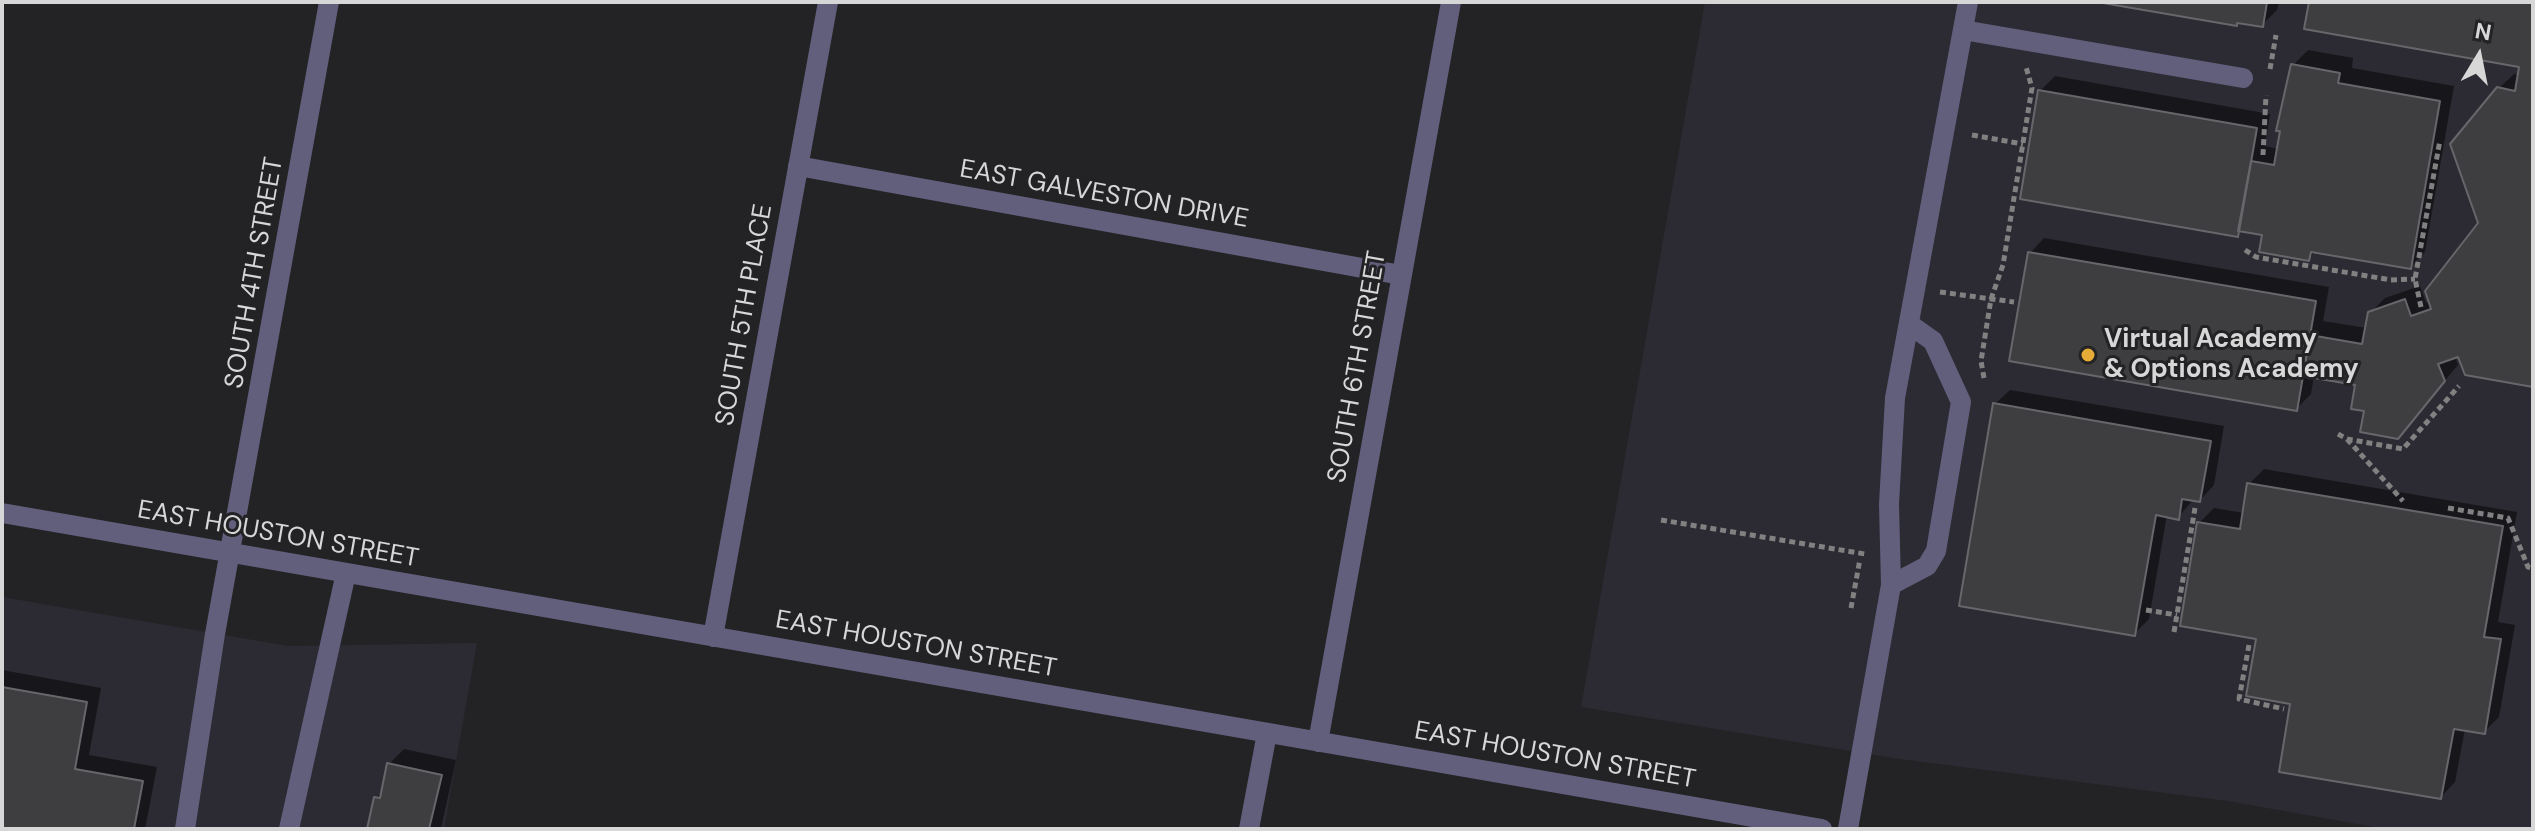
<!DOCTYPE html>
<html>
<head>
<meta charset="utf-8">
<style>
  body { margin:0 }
  #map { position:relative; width:2535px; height:831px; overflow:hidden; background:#232325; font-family:"DM Sans",sans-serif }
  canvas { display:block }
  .frame { position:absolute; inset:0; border:4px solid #d7d7d8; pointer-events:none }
  .north { position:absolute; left:2439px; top:16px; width:80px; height:80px; -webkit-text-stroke:6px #232325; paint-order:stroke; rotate:10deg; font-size:22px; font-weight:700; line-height:32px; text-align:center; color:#d7d7d8 }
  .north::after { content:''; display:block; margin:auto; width:28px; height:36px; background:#d7d7d8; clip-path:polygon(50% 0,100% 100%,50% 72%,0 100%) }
</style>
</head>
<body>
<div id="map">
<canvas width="2535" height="831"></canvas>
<div class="frame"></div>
<div class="north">N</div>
</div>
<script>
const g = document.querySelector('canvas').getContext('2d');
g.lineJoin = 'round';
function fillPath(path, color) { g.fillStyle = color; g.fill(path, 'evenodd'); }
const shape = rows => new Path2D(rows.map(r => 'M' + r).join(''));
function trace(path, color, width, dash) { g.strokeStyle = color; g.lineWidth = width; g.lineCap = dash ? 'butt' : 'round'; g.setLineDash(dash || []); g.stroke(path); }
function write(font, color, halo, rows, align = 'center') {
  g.font = font + ' "DM Sans",sans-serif'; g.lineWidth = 6; g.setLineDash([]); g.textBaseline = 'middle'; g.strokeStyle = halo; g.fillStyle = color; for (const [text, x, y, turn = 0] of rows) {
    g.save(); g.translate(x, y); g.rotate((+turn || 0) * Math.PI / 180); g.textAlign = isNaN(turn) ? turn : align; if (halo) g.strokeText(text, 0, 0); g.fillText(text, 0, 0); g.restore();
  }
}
const built = shape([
  [1705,2,2533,2,2533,829,2385,829,2228,801,1900,759,1581,707],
  [2,597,288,646,477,643,444,829,2,829]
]);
const shadow = shape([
  [2119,2,2279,2,2277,10,2262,25,2236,24],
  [2311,2,2533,2,2533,385,2460,354,2455,356,2458,365,2398,436,2366,409,2357,383,2314,376,2311,394,2296,409,2030,253,2044,238,2329,287,2323,321,2367,328,2370,313,2385,298,2420,286,2426,303,2430,301,2480,223,2498,89,2514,74,2520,75,2522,66],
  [2308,50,2353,58,2352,68,2454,86,2425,252,2410,267,2316,251,2308,259,2265,233,2242,230,2237,235,2040,91,2055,76,2270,114,2265,146,2279,149,2293,65],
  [2010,390,2224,426,2214,485,2200,500,2194,499,2178,517,2167,515,2149,619,2134,634,1995,404],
  [2264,469,2517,512,2498,622,2515,625,2499,717,2484,732,2465,729,2455,782,2441,797,2293,702,2199,523,2214,508,2244,513,2249,484],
  [2,670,101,688,89,755,157,767,145,829,2,829],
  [404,749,456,760,441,829,369,829,376,798,384,790,389,764]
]);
const building = shape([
  [2097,2,2267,2,2263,27,2237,23,2237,26,2097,2],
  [2309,2,2533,2,2533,387,2465,375,2458,357,2438,364,2445,381,2398,439,2360,432,2364,411,2351,409,2355,385,2303,376,2310,335,2362,344,2368,312,2405,299,2411,316,2431,309,2425,291,2478,223,2450,144,2497,87,2515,91,2519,67,2304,29,2309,2],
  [2291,64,2340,73,2338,83,2440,101,2411,269,2311,252,2309,261,2259,252,2262,235,2238,231,2251,161,2274,165,2280,131,2276,131,2291,64],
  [2038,90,2257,128,2238,237,2020,199,2038,90],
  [2028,252,2316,301,2297,411,2009,361,2028,252],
  [1993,403,2211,441,2200,502,2182,499,2179,520,2156,515,2135,636,1959,606,1993,403],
  [2247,483,2503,526,2484,637,2501,639,2485,734,2454,729,2441,799,2279,772,2290,704,2246,696,2256,639,2180,626,2197,522,2240,529,2247,483],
  [2,687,87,702,75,769,143,781,134,829,2,829,2,687],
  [387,763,442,775,429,829,367,829,374,797,380,798,387,763]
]);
const path = shape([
  [2270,69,2276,35],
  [1972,135,2023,144],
  [2263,155,2266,95],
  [2245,250,2256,257,2391,280,2415,279],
  [1940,292,2014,302],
  [2421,307,2415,279,2440,140],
  [1984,378,1981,361,1991,299,2003,265,2032,88,2026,67],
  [2338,434,2347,439,2403,449,2459,386],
  [2347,439,2403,501],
  [2448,508,2508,518,2528,567,2533,568],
  [1661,520,1865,554],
  [1851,608,1860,559],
  [2146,610,2177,615],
  [2174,632,2195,508],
  [2249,645,2239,699,2284,709]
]);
const minor = shape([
  [1963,30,2243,78],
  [798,166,1401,275],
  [2,513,1822,829],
  [1891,585,1927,566,1936,551,1961,402,1933,341,1909,324],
  [713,637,828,2],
  [1318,742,1451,2],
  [185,829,215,634,329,2],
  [289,829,346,573],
  [1249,829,1267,733],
  [1848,829,1891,585,1889,504,1895,398,1968,2]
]);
const markers = [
  [2088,355,8,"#e7ac37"]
];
const streetNames = [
  ["EAST GALVESTON DRIVE",1104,195,10],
  ["SOUTH 4TH STREET",255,273,-80],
  ["SOUTH 5TH PLACE",745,315,-80],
  ["SOUTH 6TH STREET",1358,367,-80],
  ["EAST HOUSTON STREET",278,535,10],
  ["EAST HOUSTON STREET",916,645,10],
  ["EAST HOUSTON STREET",1555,756,10]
];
const poiNames = [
  ["Virtual Academy",2104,340],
  ["& Options Academy",2104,370]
];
fillPath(built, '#2c2b33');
fillPath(shadow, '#0007');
fillPath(building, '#3e3d40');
trace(building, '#67666a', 2);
trace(path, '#818182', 5, [6, 4]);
trace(minor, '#625f7d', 20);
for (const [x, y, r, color] of markers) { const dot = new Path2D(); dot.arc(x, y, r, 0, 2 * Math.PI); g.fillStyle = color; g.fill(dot); trace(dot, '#232325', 3); }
write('26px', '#d7d7d8', '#232325', streetNames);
write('bold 26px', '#d7d7d8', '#232325', poiNames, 'left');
</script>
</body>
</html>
